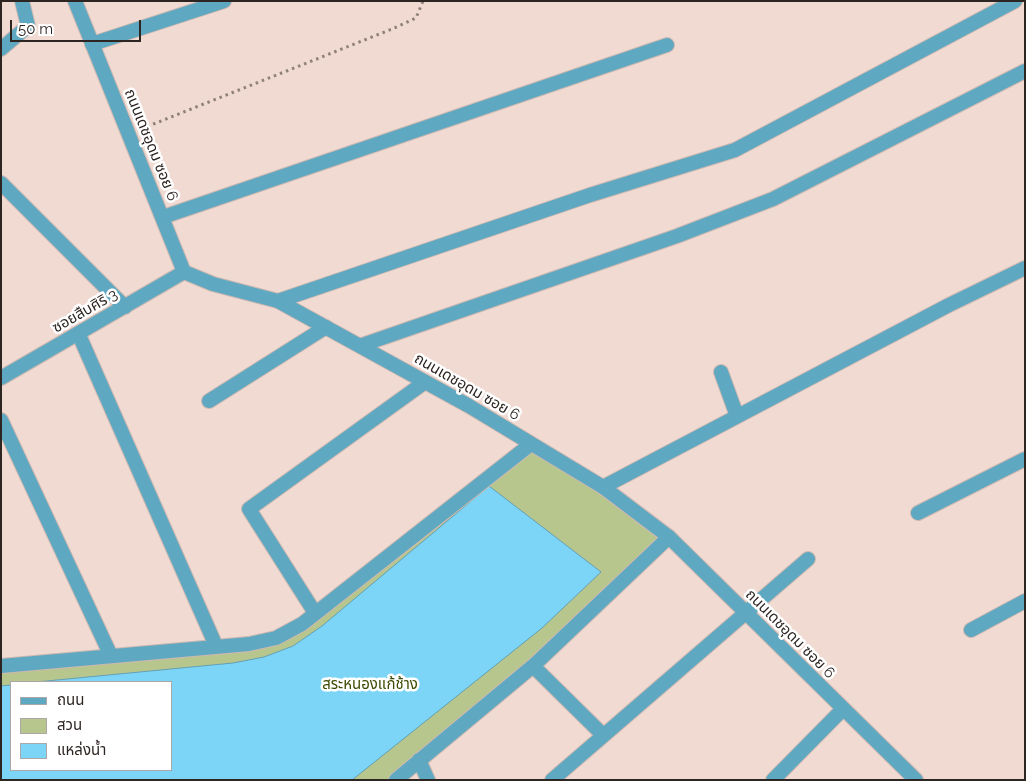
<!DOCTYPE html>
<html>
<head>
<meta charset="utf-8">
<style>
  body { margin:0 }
  #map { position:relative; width:1026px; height:781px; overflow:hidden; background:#f0dad2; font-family:Raleway,"Noto Sans Thai",sans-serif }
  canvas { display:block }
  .frame { position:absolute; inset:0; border:2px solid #2d2522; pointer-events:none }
  .legend { position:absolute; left:10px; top:681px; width:162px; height:90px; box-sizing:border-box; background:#fff; border:1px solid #aba8a7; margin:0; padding:6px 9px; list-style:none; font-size:15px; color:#2d2522 }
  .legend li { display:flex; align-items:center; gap:10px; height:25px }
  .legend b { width:25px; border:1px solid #aba8a7 }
  .scale { position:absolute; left:10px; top:20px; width:131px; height:22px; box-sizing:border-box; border:2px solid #2d2522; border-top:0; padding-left:6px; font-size:15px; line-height:18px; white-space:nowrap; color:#2d2522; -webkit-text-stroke:4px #fff; paint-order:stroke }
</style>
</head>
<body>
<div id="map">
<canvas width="1026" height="781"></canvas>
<div class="frame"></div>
<ul class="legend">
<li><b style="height:6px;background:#5fa8c1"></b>ถนน</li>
<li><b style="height:14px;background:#b7c68d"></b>สวน</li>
<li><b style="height:14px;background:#7cd5f6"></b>แหล่งน้ำ</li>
</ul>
<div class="scale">50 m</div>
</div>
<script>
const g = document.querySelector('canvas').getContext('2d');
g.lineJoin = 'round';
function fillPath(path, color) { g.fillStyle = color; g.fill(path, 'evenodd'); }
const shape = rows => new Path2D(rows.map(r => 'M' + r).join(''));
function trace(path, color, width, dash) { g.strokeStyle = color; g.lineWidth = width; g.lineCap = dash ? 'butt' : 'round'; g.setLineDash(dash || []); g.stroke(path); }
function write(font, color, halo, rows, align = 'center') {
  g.font = font + ' Raleway,"Noto Sans Thai",sans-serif'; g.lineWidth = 5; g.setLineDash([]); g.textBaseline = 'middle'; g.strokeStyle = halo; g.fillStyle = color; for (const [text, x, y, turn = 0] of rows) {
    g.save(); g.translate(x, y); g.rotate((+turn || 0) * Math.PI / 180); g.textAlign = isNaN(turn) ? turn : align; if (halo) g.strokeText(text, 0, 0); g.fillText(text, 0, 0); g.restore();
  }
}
const green = shape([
  [531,444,669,537,397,780,1,780,1,666,234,644,302,624],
  [11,682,171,682,171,770,11,770]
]);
const water = shape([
  [489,486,601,572,542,628,352,780,1,780,1,686,11,685,11,770,171,770,171,682,36,682,233,663,264,657,293,646,322,626,489,486]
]);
const path = shape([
  [141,129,392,29,416,18,423,1]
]);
const minor = shape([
  [92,44,224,1],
  [1,49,28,26,22,1],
  [1,183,125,307],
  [163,217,667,45],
  [278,301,590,195,735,150,1015,1],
  [79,335,216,646],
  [362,345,677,236,773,199,1025,71],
  [721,372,737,416],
  [1,378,184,272],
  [209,401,326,327],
  [1,420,111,656],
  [603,487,949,305,1025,268],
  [918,513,1025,459],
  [315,613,249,509,425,382],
  [971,630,1025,601],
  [1,666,249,644,276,638,302,624,531,444],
  [533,666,603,735],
  [419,760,428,780],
  [396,780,533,666,669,537],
  [552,780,808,559],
  [773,780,843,709]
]);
const tertiary = shape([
  [75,1,184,272,213,284,278,301,469,406,603,487,669,537,916,780]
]);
const streetNames = [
  ["ถนนเดชอุดม ซอย 6",151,145,68],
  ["ซอยสืบศิริ 3",85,311,-30],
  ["ถนนเดชอุดม ซอย 6",467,387,30],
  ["ถนนเดชอุดม ซอย 6",790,634,45]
];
const parkNames = [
  ["สระหนองแก้ช้าง",370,684]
];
fillPath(green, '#b7c68d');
fillPath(water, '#7cd5f6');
trace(water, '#64a0b6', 1);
trace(minor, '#cdb9b2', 16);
trace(tertiary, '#cdb9b2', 16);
trace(path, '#8f807a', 3, [2.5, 4]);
trace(minor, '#5fa8c1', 14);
trace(tertiary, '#5fa8c1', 14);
write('15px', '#2d2522', '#fff', streetNames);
write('15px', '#3d4b02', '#fff', parkNames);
</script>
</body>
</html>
